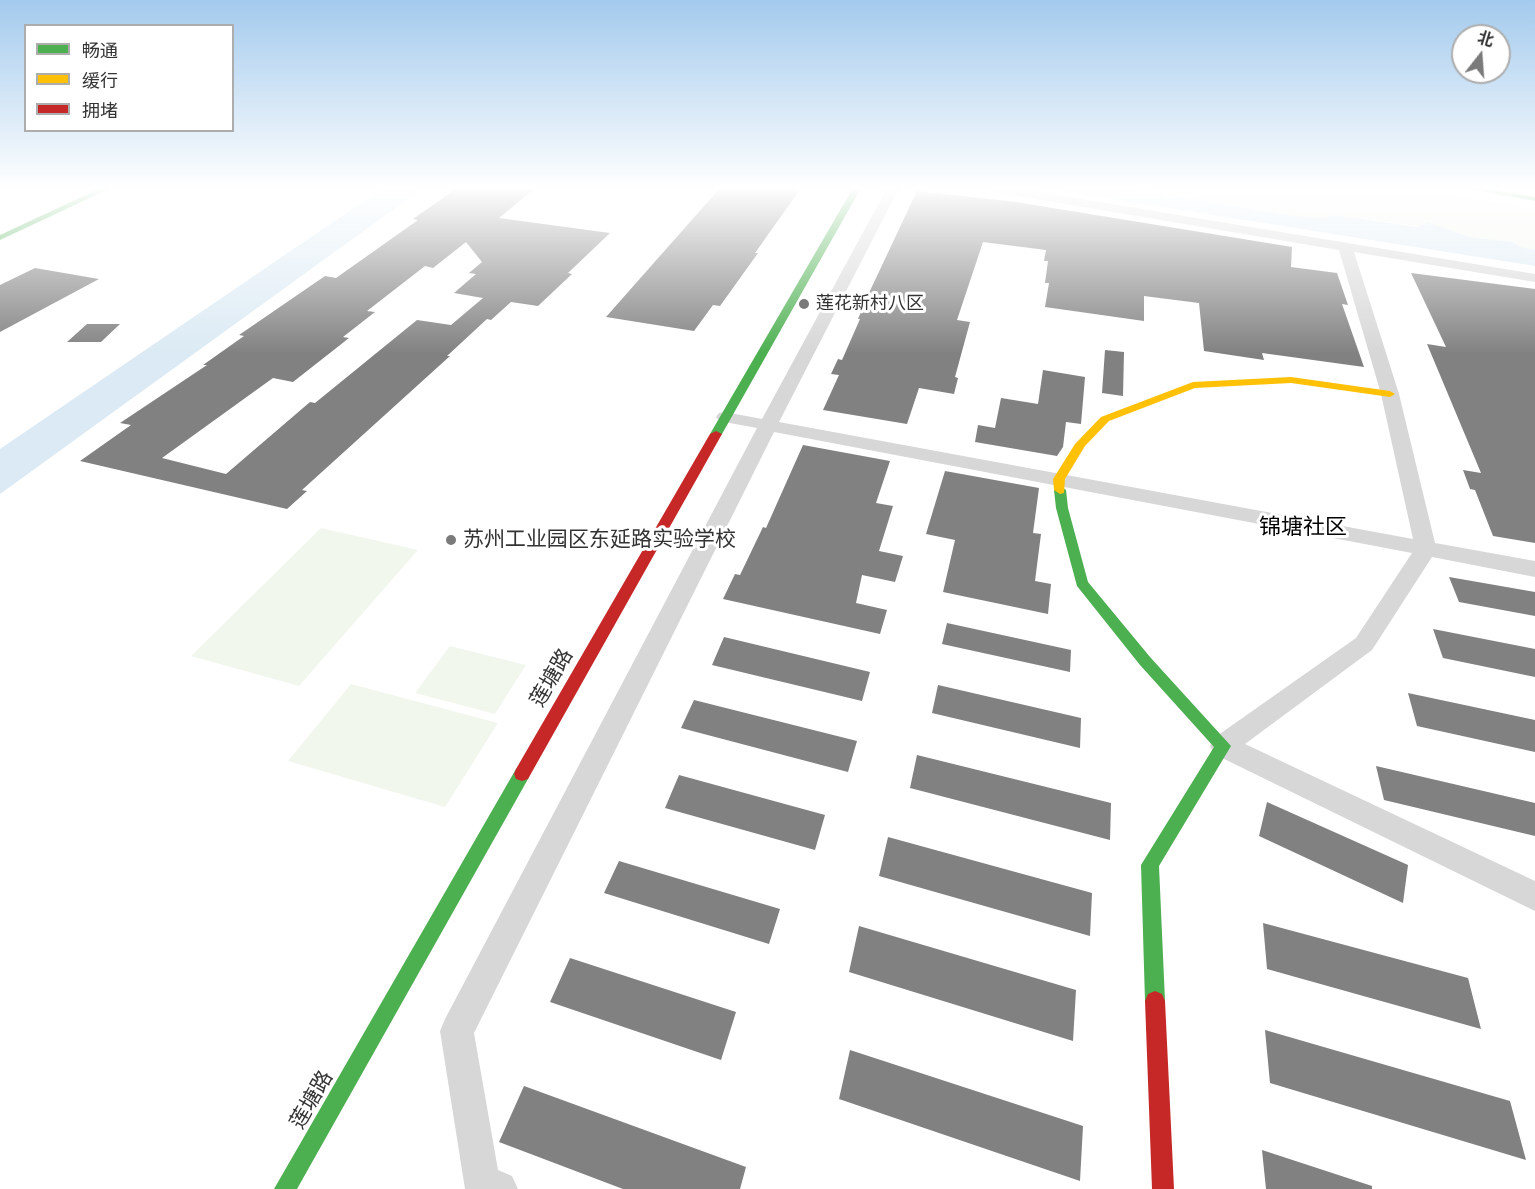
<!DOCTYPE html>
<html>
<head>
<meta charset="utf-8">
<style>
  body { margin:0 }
  #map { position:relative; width:1535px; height:1189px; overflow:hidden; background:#fff; font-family:"PT Sans Narrow","Noto Sans SC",sans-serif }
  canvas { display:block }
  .legend { position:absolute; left:24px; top:24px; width:210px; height:108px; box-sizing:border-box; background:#fff; border:2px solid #adadad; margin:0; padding:8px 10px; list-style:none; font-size:18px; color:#333 }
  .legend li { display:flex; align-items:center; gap:12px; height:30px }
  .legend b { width:30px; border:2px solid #adadad }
  .north { position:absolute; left:1451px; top:24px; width:60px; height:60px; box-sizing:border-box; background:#fff; border:2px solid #adadad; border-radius:50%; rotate:17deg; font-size:16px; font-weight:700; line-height:24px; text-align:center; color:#333 }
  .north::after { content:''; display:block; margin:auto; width:21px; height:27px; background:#7a7a7a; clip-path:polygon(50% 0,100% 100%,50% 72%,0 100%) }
</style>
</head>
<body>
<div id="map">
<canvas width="1535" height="1189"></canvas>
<ul class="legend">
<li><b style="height:8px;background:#4caf50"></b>畅通</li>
<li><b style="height:8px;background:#ffc107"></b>缓行</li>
<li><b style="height:8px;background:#c62828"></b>拥堵</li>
</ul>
<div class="north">北</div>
</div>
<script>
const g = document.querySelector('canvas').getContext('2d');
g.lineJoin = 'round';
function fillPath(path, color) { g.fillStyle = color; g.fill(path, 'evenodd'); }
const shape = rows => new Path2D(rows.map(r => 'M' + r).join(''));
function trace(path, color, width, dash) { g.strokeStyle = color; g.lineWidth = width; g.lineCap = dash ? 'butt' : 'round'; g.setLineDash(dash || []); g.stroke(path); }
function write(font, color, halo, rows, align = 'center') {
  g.font = font + ' "PT Sans Narrow","Noto Sans SC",sans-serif'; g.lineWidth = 6; g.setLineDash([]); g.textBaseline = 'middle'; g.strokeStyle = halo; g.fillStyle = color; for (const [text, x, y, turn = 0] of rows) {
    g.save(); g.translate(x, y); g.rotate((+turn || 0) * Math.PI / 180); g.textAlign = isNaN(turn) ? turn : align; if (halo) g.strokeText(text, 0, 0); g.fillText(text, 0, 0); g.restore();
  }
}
const green = shape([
  [1127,188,1164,191,1168,188,1411,188,1535,209,1535,250,1520,247,1513,242,1469,237,1453,231,1334,215,1327,217,1295,216],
  [321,528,418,550,299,686,191,656],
  [450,646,526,665,495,714,415,693],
  [351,684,498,723,445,807,288,761]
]);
const water = shape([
  [383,188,423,188,0,494,0,449],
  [1043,188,1127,188,1295,216,1327,217,1334,215,1418,227,1428,222,1469,237,1513,242,1520,247,1535,250,1535,266]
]);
const building = shape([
  [457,188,535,188,499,218,610,233,568,273,572,274,538,306,511,302,491,320,487,319,447,356,450,356,302,490,307,491,287,509,80,461,131,425,120,423,207,365,203,365,244,336,239,335,325,276,336,278,418,220,413,219],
  [466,242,482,262,469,273,476,274,454,293,483,298,451,325,417,320,315,403,310,402,226,474,162,458,273,378,293,382,349,338,343,337,375,312,367,311,425,266,433,268],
  [720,188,801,188,755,253,758,253,720,306,713,305,694,331,606,317],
  [917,191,1016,202,1292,247,1291,267,1337,273,1348,305,1342,304,1364,367,1262,353,1264,360,1204,351,1199,303,1144,296,1144,321,1045,307,1049,283,1045,283,1048,261,1044,261,1046,250,983,242,957,320,970,322,955,377,958,378,954,394,919,388,907,424,823,410,839,375,831,374,838,359,842,360,860,319,858,319,868,295],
  [35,268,99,279,0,332,0,285],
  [1411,273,1535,289,1535,543,1493,536,1475,490,1470,489,1463,470,1481,473,1427,344,1446,347],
  [87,324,120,324,101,342,67,342],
  [1105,350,1124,352,1123,396,1102,393],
  [1043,370,1085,377,1081,424,1066,422,1063,447,1057,456,975,442,978,425,995,428,1001,398,1038,404],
  [803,445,890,461,876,503,893,506,879,551,903,556,895,582,862,575,856,603,887,610,880,634,723,599,735,574,740,575,763,527,766,528],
  [945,471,1039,488,1033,533,1041,534,1035,581,1051,584,1048,614,943,592,955,540,926,534],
  [1449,577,1535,592,1535,616,1459,602],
  [947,623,1071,650,1070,672,942,644],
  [1433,629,1535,649,1535,677,1443,658],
  [724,637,870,672,862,701,712,665],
  [938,685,1081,718,1080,748,932,713],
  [1408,693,1535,720,1535,752,1417,726],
  [694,700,857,741,848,772,681,728],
  [917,755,1111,803,1110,840,910,788],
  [1376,766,1535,803,1535,836,1384,800],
  [679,775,825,815,815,850,665,808],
  [1267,802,1408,865,1403,903,1259,836],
  [888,837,1092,893,1090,936,879,876],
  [619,861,780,909,769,944,604,893],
  [1263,923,1468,978,1481,1029,1267,969],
  [859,926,1076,990,1073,1041,849,972],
  [570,958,736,1012,721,1060,550,1002],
  [1265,1030,1510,1101,1526,1160,1270,1083],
  [850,1050,1083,1126,1080,1181,839,1099],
  [524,1086,746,1167,740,1189,623,1189,499,1142],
  [1262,1150,1372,1186,1372,1189,1266,1189]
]);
const street = shape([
  [887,188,899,188,779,422,1413,539,1381,394,1339,250,994,192,988,188,1015,188,1535,274,1535,282,1354,252,1399,394,1435,543,1535,561,1535,577,1432,557,1372,650,1245,744,1535,881,1535,911,1214,754,1210,746,1214,738,1356,638,1412,553,774,432,474,1033,498,1170,512,1176,518,1189,465,1189,440,1031,445,1019,757,428,719,421,716,417,719,413,725,412,762,419,887,188]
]);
const fast = shape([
  [101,188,111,188,0,240,0,235,101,188],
  [853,188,861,188,722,434,720,436,712,436,710,434,853,188],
  [1464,188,1480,188,1535,197,1535,201,1464,188],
  [1060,486,1066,490,1068,508,1088,582,1150,657,1231,746,1159,866,1165,1001,1162,1008,1155,1011,1148,1008,1145,1001,1141,865,1214,747,1140,665,1077,586,1056,508,1054,490,1060,486],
  [522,767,528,769,530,774,528,779,297,1189,274,1189,516,769,522,767]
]);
const slow = shape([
  [1291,377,1390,391,1395,394,1390,397,1291,383,1195,388,1109,421,1085,446,1065,479,1064,493,1060,494,1054,490,1053,479,1075,444,1101,417,1193,382,1291,377]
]);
const jam = shape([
  [716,431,722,434,528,779,522,781,516,779,514,774,516,769,710,434,716,431],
  [1155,991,1162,994,1165,1001,1174,1189,1152,1189,1145,1001,1148,994,1155,991]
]);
const markers = [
  [804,304,6,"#7a7a7a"],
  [451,540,6,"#7a7a7a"]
];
const farPoinames = [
  ["莲花新村八区",816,304]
];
const poiNames = [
  ["苏州工业园区东延路实验学校",463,540]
];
const streetNames = [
  ["莲塘路",552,678,-60],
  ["莲塘路",312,1100,-60]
];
const neighbourhoodNames = [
  ["锦塘社区",1303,528]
];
fillPath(green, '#f2f7ee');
fillPath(water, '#dbeaf4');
fillPath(building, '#818181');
fillPath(street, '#d7d7d7');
fillPath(fast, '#4caf50');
fillPath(slow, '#ffc107');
fillPath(jam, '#c62828');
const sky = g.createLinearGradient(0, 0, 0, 354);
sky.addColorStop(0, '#a3caed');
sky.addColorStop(0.53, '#fff');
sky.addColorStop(1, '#ffffff00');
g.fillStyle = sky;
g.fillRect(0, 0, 1535, 354);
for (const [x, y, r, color] of markers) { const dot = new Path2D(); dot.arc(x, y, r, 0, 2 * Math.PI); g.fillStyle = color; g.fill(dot); trace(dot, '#fff', 2); }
write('18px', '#333', '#fff', farPoinames, 'left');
write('21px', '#333', '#fff', poiNames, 'left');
write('21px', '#333', '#fff', streetNames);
write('22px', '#000', '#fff', neighbourhoodNames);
</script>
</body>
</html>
